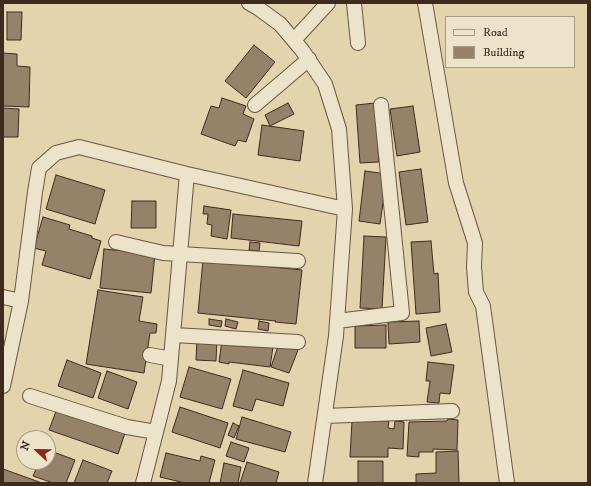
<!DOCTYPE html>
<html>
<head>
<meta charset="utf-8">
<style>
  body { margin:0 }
  #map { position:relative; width:591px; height:486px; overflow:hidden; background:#e4d4ad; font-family:"IM FELL DW Pica",serif }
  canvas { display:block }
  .frame { position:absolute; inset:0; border:4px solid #3f2a20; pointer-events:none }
  .legend { position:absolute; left:445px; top:16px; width:130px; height:52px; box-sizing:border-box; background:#ede3ca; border:1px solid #a79986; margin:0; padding:5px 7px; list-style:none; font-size:12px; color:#3f2a20 }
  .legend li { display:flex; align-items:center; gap:8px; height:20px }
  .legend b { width:20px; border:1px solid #a79986 }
  .north { position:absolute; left:16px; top:430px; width:40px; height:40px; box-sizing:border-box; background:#ede3ca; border:1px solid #a79986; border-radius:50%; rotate:292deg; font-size:11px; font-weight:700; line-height:16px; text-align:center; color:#3f2a20 }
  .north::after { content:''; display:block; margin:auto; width:14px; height:18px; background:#8f2418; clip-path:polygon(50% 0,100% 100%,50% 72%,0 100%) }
</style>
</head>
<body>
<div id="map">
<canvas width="591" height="486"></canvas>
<div class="frame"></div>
<ul class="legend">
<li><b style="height:5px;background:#ede3ca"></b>Road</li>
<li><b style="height:11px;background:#958269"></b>Building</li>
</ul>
<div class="north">N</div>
</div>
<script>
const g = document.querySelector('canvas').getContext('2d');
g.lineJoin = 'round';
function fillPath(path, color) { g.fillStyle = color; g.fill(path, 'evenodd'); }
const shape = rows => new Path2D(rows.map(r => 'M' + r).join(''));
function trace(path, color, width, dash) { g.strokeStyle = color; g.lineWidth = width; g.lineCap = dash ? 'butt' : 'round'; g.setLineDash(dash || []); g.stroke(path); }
const building = shape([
  [7,12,22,12,21,40,7,40,7,12],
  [254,45,275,62,246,98,225,81,254,45],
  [3,53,17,54,17,66,30,67,29,107,3,106,3,53],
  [222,98,246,106,243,114,254,119,246,142,238,140,235,146,201,134,211,106,219,108,222,98],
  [288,103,294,114,270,126,265,115,288,103],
  [375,103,379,162,360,163,356,105,375,103],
  [413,106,420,152,397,156,390,109,413,106],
  [3,108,19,109,18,137,3,137,3,108],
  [262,125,304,131,300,161,258,155,262,125],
  [421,169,428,222,406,225,399,172,421,169],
  [365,171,387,174,380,224,359,221,365,171],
  [56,175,105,190,95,224,46,209,56,175],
  [132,201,156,201,156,228,131,228,132,201],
  [204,206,231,210,227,239,211,236,212,225,207,224,208,214,203,214,204,206],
  [233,214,302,221,299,246,231,238,233,214],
  [43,217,70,225,69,229,92,236,92,238,101,241,90,279,42,265,46,251,34,248,43,217],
  [364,236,386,237,382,309,360,308,364,236],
  [431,241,434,274,438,273,440,312,416,314,411,242,431,241],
  [250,242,260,243,259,251,249,250,250,242],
  [104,249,155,254,151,293,100,288,104,249],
  [203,260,302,270,296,324,275,322,276,321,198,313,203,260],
  [98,290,143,297,139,321,157,324,156,333,150,333,144,373,86,364,98,290],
  [209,319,222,321,221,327,209,325,209,319],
  [226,319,238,322,236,329,225,326,226,319],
  [259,321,269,323,268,331,258,329,259,321],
  [419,321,420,342,389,344,388,322,419,321],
  [446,324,452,352,431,356,426,328,446,324],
  [386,325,386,348,355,348,355,326,386,325],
  [197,338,217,339,216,361,196,360,197,338],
  [222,340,273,347,270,367,229,362,229,364,219,362,222,340],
  [279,343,298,350,289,373,271,367,279,343],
  [67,360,101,373,93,398,58,386,67,360],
  [428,362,454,365,450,394,440,393,439,403,427,402,430,381,426,381,428,362],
  [189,367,231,379,222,409,180,397,189,367],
  [243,370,289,383,283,406,256,399,252,411,233,406,243,370],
  [107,371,137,382,128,409,98,398,107,371],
  [58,406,126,430,118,454,49,430,58,406],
  [180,407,228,423,220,448,172,432,180,407],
  [242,417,291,432,285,452,236,439,242,417],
  [448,419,458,420,457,450,433,449,433,452,419,452,419,457,407,456,409,422,447,421,448,419],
  [352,421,389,421,388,428,394,429,395,421,404,422,403,449,388,448,388,457,350,457,352,421],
  [233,423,239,426,234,438,228,435,233,423],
  [231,442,249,448,244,462,226,456,231,442],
  [48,450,75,460,66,483,53,483,33,476,39,462,48,462,48,450],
  [458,451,459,483,416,483,416,474,436,473,436,452,458,451],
  [166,453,200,461,201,456,215,460,209,483,185,483,160,477,166,453],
  [83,460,112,471,107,483,74,483,83,460],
  [358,461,383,461,383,483,358,483,358,461],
  [247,462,279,472,276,483,240,483,247,462],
  [224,463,241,467,238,483,220,483,224,463],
  [3,469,42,483,3,483,3,469]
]);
const minor = shape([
  [249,3,258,8,280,24,302,50,325,84,339,129,345,209,336,336,315,483],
  [354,3,358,43],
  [425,3,456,183,475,243,474,267,476,292,483,306,507,483],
  [294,40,328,3],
  [255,105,309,59],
  [116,242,163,253,298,261],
  [3,297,21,301],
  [337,321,402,313,381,105],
  [174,335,298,342],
  [150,355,171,359],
  [3,386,21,301,35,192,39,168,56,153,79,147,187,174,345,209],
  [30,396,127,427,156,432],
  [325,416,452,411],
  [143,483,169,381,187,174]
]);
fillPath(building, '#958269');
trace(building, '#3f2a20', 1);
trace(minor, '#685443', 16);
trace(minor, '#ede3ca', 14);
</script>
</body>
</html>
